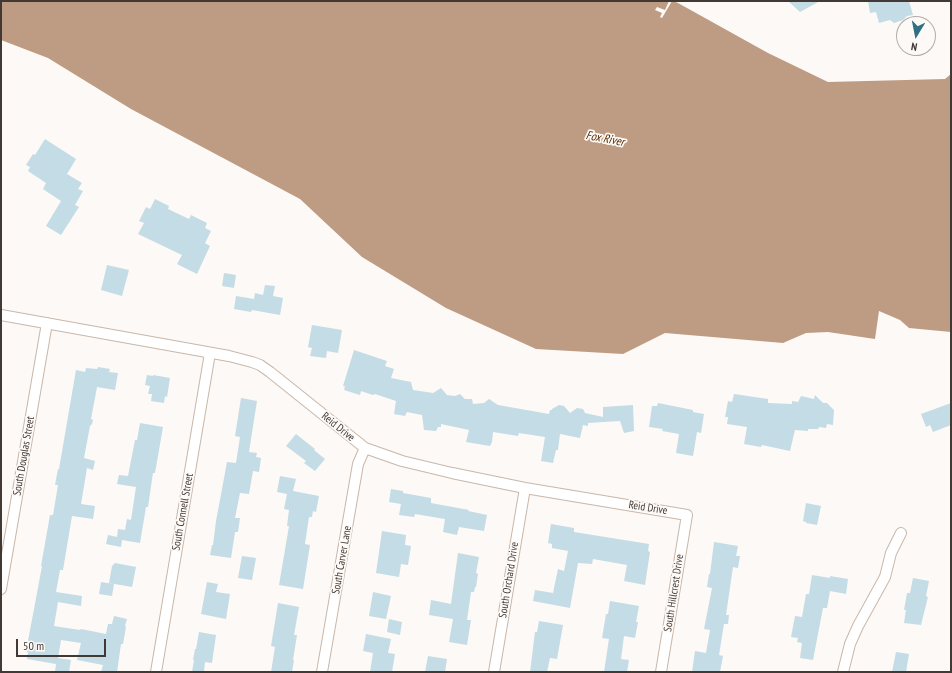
<!DOCTYPE html>
<html>
<head>
<meta charset="utf-8">
<style>
  body { margin:0 }
  #map { position:relative; width:952px; height:673px; overflow:hidden; background:#fdf9f6; font-family:"PT Sans Narrow",sans-serif }
  canvas { display:block }
  .frame { position:absolute; inset:0; border:2px solid #413934; pointer-events:none }
  .north { position:absolute; left:896px; top:16px; width:40px; height:40px; box-sizing:border-box; background:#fdf9f6; border:1px solid #b2aca8; border-radius:50%; rotate:190deg; font-size:11px; font-weight:700; line-height:16px; text-align:center; color:#413934 }
  .north::after { content:''; display:block; margin:auto; width:14px; height:18px; background:#307084; clip-path:polygon(50% 0,100% 100%,50% 72%,0 100%) }
  .scale { position:absolute; left:16px; top:639px; width:90px; height:18px; box-sizing:border-box; border:2px solid #413934; border-top:0; padding-left:5px; font-size:12px; line-height:14px; white-space:nowrap; color:#413934; -webkit-text-stroke:3px #fdf9f6; paint-order:stroke }
</style>
</head>
<body>
<div id="map">
<canvas width="952" height="673"></canvas>
<div class="frame"></div>
<div class="north">N</div>
<div class="scale">50 m</div>
</div>
<script>
const g = document.querySelector('canvas').getContext('2d');
g.lineJoin = 'round';
function fillPath(path, color) { g.fillStyle = color; g.fill(path, 'evenodd'); }
const shape = rows => new Path2D(rows.map(r => 'M' + r).join(''));
function trace(path, color, width, dash) { g.strokeStyle = color; g.lineWidth = width; g.lineCap = dash ? 'butt' : 'round'; g.setLineDash(dash || []); g.stroke(path); }
function write(font, color, halo, rows, align = 'center') {
  g.font = font + ' "PT Sans Narrow",sans-serif'; g.lineWidth = 3.5; g.setLineDash([]); g.textBaseline = 'middle'; g.strokeStyle = halo; g.fillStyle = color; for (const [text, x, y, turn = 0] of rows) {
    g.save(); g.translate(x, y); g.rotate((+turn || 0) * Math.PI / 180); g.textAlign = isNaN(turn) ? turn : align; if (halo) g.strokeText(text, 0, 0); g.fillText(text, 0, 0); g.restore();
  }
}
const water = shape([
  [1,1,673,1,678,3,768,53,828,82,945,79,951,74,951,332,909,328,900,320,879,311,875,339,828,332,806,333,783,343,665,333,623,354,536,349,446,308,362,257,300,199,131,109,48,58,1,40]
]);
const pier = shape([
  [669,1,672,1,662,18,660,17,662,13,655,10,657,7,665,10]
]);
const building = shape([
  [788,1,820,1,800,12],
  [868,1,909,1,913,15,907,16,903,20,894,23,890,20,879,23,876,12,870,13],
  [45,139,76,159,67,174,82,183,78,189,83,191,75,205,79,207,61,235,46,226,61,201,43,189,46,183,28,171,30,167,26,165,33,154,35,155],
  [155,199,169,206,168,209,189,219,191,215,207,223,205,228,211,231,205,243,210,246,197,274,177,264,182,255,138,234,144,223,139,221,146,207,150,209],
  [107,265,129,270,122,296,101,290],
  [224,273,236,275,234,288,222,286],
  [265,285,275,286,273,296,283,298,280,315,252,310,251,312,234,309,236,296,254,299,255,293,263,295],
  [312,325,342,330,338,353,327,351,326,358,310,356,312,348,308,347],
  [354,350,387,361,385,366,394,369,391,378,411,382,413,390,433,393,441,388,447,395,455,396,460,394,465,399,472,399,473,404,484,403,489,399,498,405,549,414,550,410,552,410,552,409,559,405,564,406,570,413,577,408,583,409,585,413,603,417,603,407,633,405,634,431,624,433,620,421,588,423,588,426,583,425,580,438,560,434,558,450,556,450,553,463,541,461,545,437,519,433,518,436,493,432,492,442,490,446,466,442,469,430,441,424,441,427,438,427,436,431,424,430,422,415,407,412,405,416,394,414,396,401,375,394,373,395,361,391,360,395,344,390,345,386,343,386],
  [98,367,110,369,109,372,118,373,115,390,97,387,91,419,93,420,92,424,90,426,84,458,95,461,93,470,87,468,81,504,95,506,93,519,72,516,63,570,60,570,56,592,82,596,81,606,58,602,54,626,80,630,81,629,106,634,108,624,112,624,114,616,127,619,125,626,126,627,123,644,121,644,117,672,101,672,103,665,77,660,81,643,61,640,58,658,71,660,69,672,55,672,56,664,27,659,28,652,26,651,34,609,42,566,41,566,50,515,53,515,58,485,55,485,58,469,59,469,76,370,85,372,86,368,97,369],
  [147,375,153,376,153,375,170,378,167,397,165,396,164,403,151,401,152,394,148,394,150,386,145,385],
  [734,394,768,399,768,403,792,404,792,401,798,402,801,396,814,399,815,395,823,403,827,403,834,410,833,425,827,424,826,428,819,427,818,429,808,429,808,431,795,430,790,451,762,445,761,447,744,444,747,427,727,424,728,417,725,417,728,401,732,402],
  [241,398,257,401,249,452,257,453,256,457,261,458,259,472,253,471,249,494,240,493,235,518,240,518,238,532,235,532,231,558,210,555,212,545,213,545,216,521,227,462,236,463,240,437,235,436],
  [658,403,693,410,693,412,704,414,701,433,697,432,693,456,676,453,679,434,662,431,663,429,649,427,652,406,657,406],
  [951,403,951,425,933,432,930,425,926,427,921,414],
  [140,423,163,427,155,473,153,473,148,507,146,507,140,543,122,540,121,547,106,544,108,535,117,537,118,529,125,530,127,519,131,520,136,487,117,484,119,475,128,476,135,440,137,440],
  [296,434,315,449,314,450,325,459,315,471,304,463,306,461,286,446],
  [280,476,296,479,293,491,319,496,316,512,313,511,312,517,309,517,305,544,310,545,303,589,279,585,289,526,287,526,289,510,284,509,287,494,277,492],
  [391,489,403,491,403,493,431,498,431,503,469,510,468,511,487,515,484,531,459,527,457,535,443,532,445,519,415,514,414,517,399,515,401,504,389,502],
  [806,503,821,506,817,525,806,523,806,522,803,521],
  [551,524,574,528,574,532,649,544,648,551,650,552,645,585,624,581,627,565,593,559,592,564,578,563,570,608,533,601,535,590,553,593,558,569,564,571,568,551,552,548,552,544,548,543],
  [382,531,406,535,405,545,411,546,408,565,401,564,399,577,376,573],
  [714,542,738,546,736,556,740,556,738,568,733,567,726,615,729,615,728,624,724,624,719,655,723,656,720,672,692,672,695,651,706,653,710,630,704,629,712,588,707,587,709,574,710,574],
  [458,553,479,557,476,573,478,574,476,587,475,587,474,592,471,592,467,620,471,620,467,645,449,642,453,619,429,615,431,600,451,604],
  [242,556,256,558,252,580,238,578],
  [115,563,136,567,132,587,109,583,112,566],
  [812,575,830,578,830,576,848,579,846,594,830,591,827,608,823,608,813,660,800,658,802,643,797,642,798,638,791,637,795,616,802,617,806,594,809,594],
  [913,578,929,581,926,596,928,597,921,625,904,623,906,610,904,610,907,593,910,593],
  [101,582,114,584,112,596,99,594],
  [207,582,218,584,216,592,230,594,226,619,201,614],
  [373,592,391,596,386,619,369,616],
  [610,601,639,606,636,622,638,622,635,638,624,636,621,659,629,660,627,672,604,672,609,639,602,638,606,614,608,614],
  [278,603,299,607,294,635,297,635,293,660,294,660,292,672,271,672,275,647,271,646],
  [389,619,402,622,400,635,387,632],
  [539,621,563,625,557,659,550,658,547,672,530,672,535,632,537,632],
  [199,632,216,635,212,663,205,662,204,672,192,672,194,660,193,660,195,649,196,649],
  [366,634,391,639,388,653,395,654,392,672,370,672,373,653,363,651],
  [896,652,909,654,906,672,892,672],
  [428,656,447,659,445,672,425,672]
]);
const street = shape([
  [1,315,229,356,252,362,260,365,270,372,365,448,402,461,452,473,525,488,687,515,661,672],
  [1,589,47,323],
  [156,672,210,353],
  [322,672,358,464,365,448],
  [494,672,525,488],
  [843,672,850,644,858,626,885,577,891,553,901,533]
]);
const streetNames = [
  ["Reid Drive",338,427,39],
  ["South Douglas Street",24,456,-80],
  ["Reid Drive",648,508,9],
  ["South Connell Street",183,512,-80],
  ["South Carver Lane",342,560,-80],
  ["South Orchard Drive",509,580,-81],
  ["South Hillcrest Drive",674,593,-81]
];
const waterNames = [
  ["Fox River",605,139,11]
];
fillPath(water, '#be9c83');
fillPath(pier, '#fdf9f6');
fillPath(building, '#c4dce5');
trace(street, '#c9b7a9', 12);
trace(street, '#fff', 10);
write('11px', '#413934', '#fdf9f6', streetNames);
write('italic 12px', '#562b00', '#fdf9f6', waterNames);
</script>
</body>
</html>
